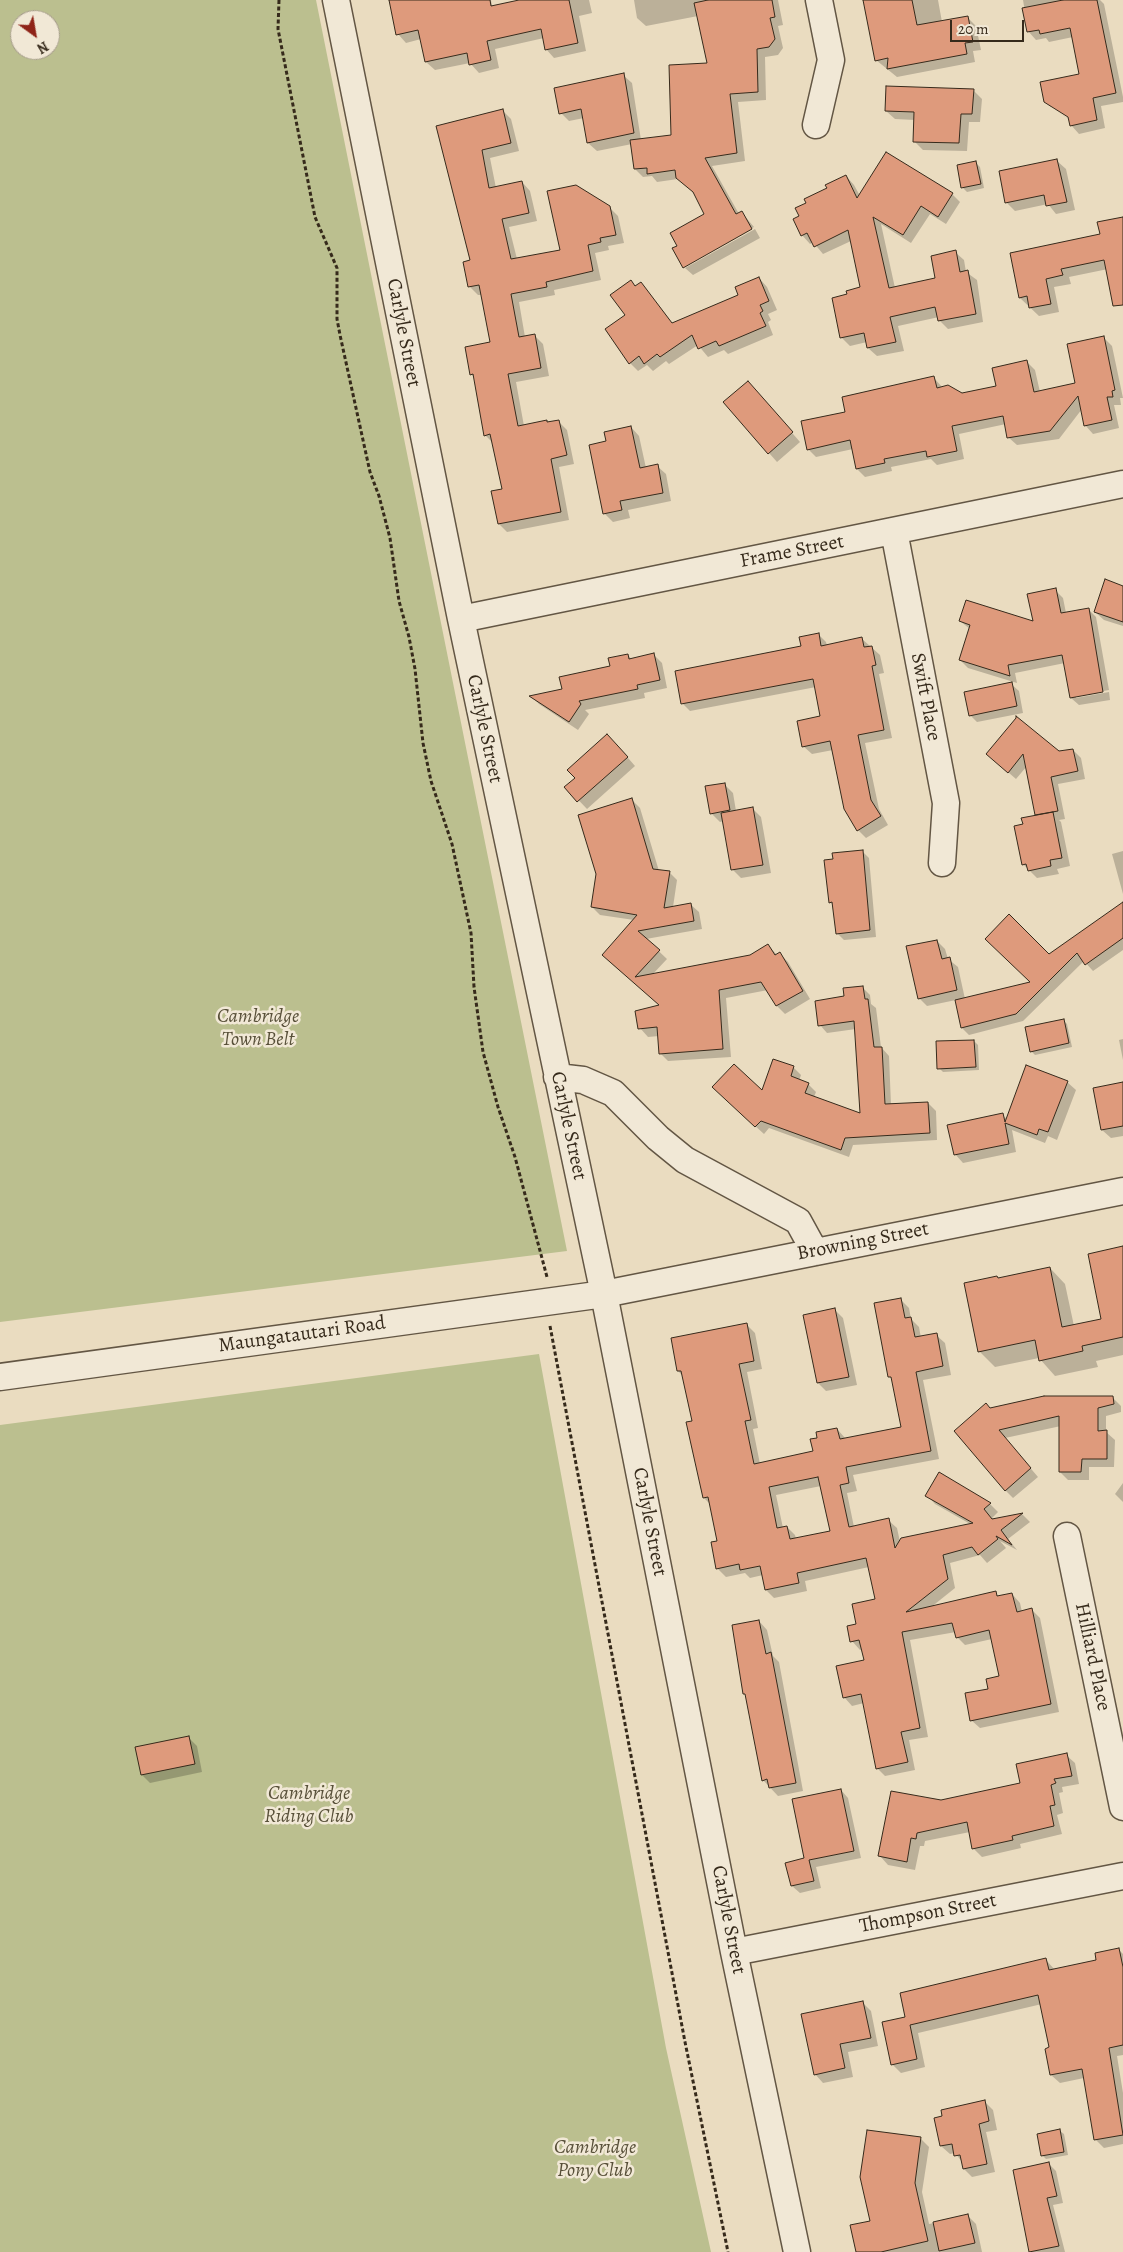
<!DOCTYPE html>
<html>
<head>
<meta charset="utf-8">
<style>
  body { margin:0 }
  #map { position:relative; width:1123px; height:2252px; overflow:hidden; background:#eadcc0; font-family:Alegreya,serif }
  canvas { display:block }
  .north { position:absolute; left:10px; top:10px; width:50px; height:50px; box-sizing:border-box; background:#f1e8d6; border:1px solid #a69c8b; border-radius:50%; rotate:148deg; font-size:14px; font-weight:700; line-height:20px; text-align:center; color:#362a1b }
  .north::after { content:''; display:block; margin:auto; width:18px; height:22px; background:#8f2418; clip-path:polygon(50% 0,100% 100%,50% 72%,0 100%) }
  .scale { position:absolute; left:950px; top:20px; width:74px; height:22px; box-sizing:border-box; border:2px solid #362a1b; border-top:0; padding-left:6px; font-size:15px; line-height:18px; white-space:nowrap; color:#362a1b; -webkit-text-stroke:4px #f1e8d6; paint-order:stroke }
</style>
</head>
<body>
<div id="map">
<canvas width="1123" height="2252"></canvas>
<div class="north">N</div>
<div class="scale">20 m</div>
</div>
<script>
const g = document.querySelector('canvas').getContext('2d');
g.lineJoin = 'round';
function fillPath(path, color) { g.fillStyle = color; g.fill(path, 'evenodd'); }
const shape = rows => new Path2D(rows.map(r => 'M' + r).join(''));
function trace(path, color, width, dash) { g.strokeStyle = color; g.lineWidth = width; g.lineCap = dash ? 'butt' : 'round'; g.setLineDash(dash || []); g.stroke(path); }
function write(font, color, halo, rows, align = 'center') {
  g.font = font + ' Alegreya,serif'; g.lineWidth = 5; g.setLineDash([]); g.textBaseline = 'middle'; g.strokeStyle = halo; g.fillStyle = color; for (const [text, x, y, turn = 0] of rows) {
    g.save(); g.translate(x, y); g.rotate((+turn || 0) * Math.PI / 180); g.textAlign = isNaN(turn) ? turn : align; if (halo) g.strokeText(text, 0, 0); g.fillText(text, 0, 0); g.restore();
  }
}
const green = shape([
  [0,0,316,0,567,1251,0,1322],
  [20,20,50,20,50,50,20,50],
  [539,1354,666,2048,711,2252,0,2252,0,1425]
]);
const shadow = shape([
  [396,0,491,0,492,6,525,0,589,0,592,13,579,16,586,51,554,58,546,49,544,38,495,49,499,68,479,73,470,63,435,70,426,62,421,39,406,43,398,34],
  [634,0,778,0,783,25,778,26,783,48,778,55,765,57,766,100,738,102,745,161,712,166,739,214,742,213,754,227,685,265,685,268,678,246,706,214,695,194,678,179,657,182,652,176,643,177,635,169,632,144,597,151,588,143,584,118,569,121,561,113,623,75,632,83,641,140,672,136,709,65,698,16,646,26,637,18],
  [864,0,938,0,942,22,967,17,976,26,981,50,973,51,975,62,897,77,876,60],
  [1023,0,1100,0,1104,4,1123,97,1123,102,1101,106,1105,128,1079,134,1071,125,1070,120,1054,109,1072,121,1074,119,1051,105,1051,107,1045,101,1081,75,1073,37,1049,42,1046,38,1036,40,1028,31],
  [973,90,982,99,980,122,969,122,967,151,923,150,914,141,915,120,895,119,886,111],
  [503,111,511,119,519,151,490,158,496,188,522,182,530,191,537,221,509,227,517,259,561,251,609,207,618,216,624,243,608,246,609,250,595,253,601,280,554,290,555,295,519,302,525,337,534,335,543,344,549,376,516,382,524,426,546,421,549,423,558,421,567,430,574,464,559,467,569,520,507,532,499,524,503,490,493,443,485,435,475,378,471,374,492,343,482,295,478,295,470,287,465,263,472,261,438,127],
  [1057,161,1066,169,1075,210,1056,214,1048,204,1015,211,1006,202],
  [976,163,980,167,984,188,967,192,963,188,958,166],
  [846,176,854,185,860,196,952,194,960,202,946,224,930,214,911,243,881,224,895,288,937,279,955,252,964,260,966,272,977,280,983,322,948,329,940,321,939,317,898,326,904,351,877,356,868,348,867,342,850,346,841,337,848,295,862,288,851,241,823,254,813,242,810,244,802,235,801,216,807,204],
  [1123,218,1123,291,1108,269,1069,277,1071,284,1054,287,1059,312,1039,316,1020,298],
  [755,229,760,238,693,275,685,268],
  [759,278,767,287,777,310,768,314,771,320,768,322,773,335,728,354,724,350,708,357,698,345,669,364,666,361,653,371,647,365,638,371,630,363,626,315,631,282,636,287,641,283,673,324,739,295],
  [1104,338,1112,346,1123,398,1120,398,1121,405,1114,405,1119,428,1093,434,1085,425,1082,409,1059,439,1017,445,1008,437,1006,424,959,434,964,459,937,465,931,459,891,467,892,471,865,477,857,469,853,449,816,457,808,449,846,413,934,378,943,388,961,394,998,387,1027,362,1035,370,1040,392,1076,384],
  [748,382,800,442,777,462,725,403],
  [631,427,639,436,646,468,657,466,666,474,671,501,628,510,630,518,613,522,604,513,608,442],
  [1123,587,1123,626,1104,620,1095,612],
  [1055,590,1063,598,1066,613,1088,609,1096,617,1109,690,1076,696,1076,698,1109,692,1110,700,1079,705,1071,698,1065,663,1015,673,1017,683,968,668,960,660,970,629,960,621,1034,623],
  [818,634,826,642,827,646,861,638,880,655,884,673,879,674,892,738,865,743,879,809,888,825,866,838,858,830,845,809,833,750,812,754,803,746,821,717,816,687,690,711,682,703,802,647],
  [628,655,632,660,654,655,662,663,667,688,644,693,645,698,585,710,589,714,578,730,539,704,531,696,563,690,611,667],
  [1011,684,1019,691,1023,713,977,722,970,715],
  [616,744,635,766,587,809,566,787],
  [1073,750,1081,758,1085,779,1058,784,1065,819,1059,820,1061,822,1070,866,1057,869,1059,874,1037,878,1023,864,1024,825,1039,816,1027,766,1016,779,987,754,1059,753],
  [724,784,733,793,736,811,752,808,761,817,771,873,741,878,733,870,724,821,720,822,711,813],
  [632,800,640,808,659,871,669,872,677,880,673,907,690,904,699,912,702,929,646,939,667,959,652,975,750,956,768,945,777,955,780,954,788,962,810,999,785,1014,777,1006,768,990,726,998,731,1057,668,1061,660,1053,659,1036,648,1037,640,1028,661,1006,611,963,634,920,600,915,592,907],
  [862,851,869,858,876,937,844,940,837,933,834,906,830,902],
  [1123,851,1123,894,1112,854],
  [1123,908,1123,950,1093,971,1084,961,1023,1021,969,1035,962,1028,956,1000,927,1006,919,998,937,941,945,949,948,959,958,967,965,999,1032,983,1049,955],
  [862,987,870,995,871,1004,876,1008,881,1047,889,1056,891,1105,928,1103,936,1111,937,1140,853,1145,849,1157,769,1128,764,1134,721,1095,763,1092,793,1067,801,1075,799,1081,808,1084,816,1092,814,1097,861,1115,856,1029,827,1033,820,1025,846,997],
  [1063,1020,1067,1024,1072,1047,1035,1055,1031,1051],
  [1123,1039,1123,1060,1119,1040],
  [974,1041,978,1045,979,1070,943,1072,939,1068],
  [1067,1082,1076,1090,1057,1140,1048,1136,1045,1143,1012,1130,1016,1152,963,1163,955,1154,1002,1115,1007,1119],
  [1123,1084,1123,1136,1111,1138,1102,1130,1094,1089],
  [1123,1248,1123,1355,1096,1361,1098,1367,1055,1376,1039,1358,995,1367,979,1351,999,1279,1050,1268,1065,1284,1074,1326,1103,1320],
  [901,1300,909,1308,911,1319,919,1327,921,1338,936,1335,945,1343,951,1375,923,1380,939,1459,853,1475,857,1491,847,1493,854,1527,888,1520,897,1528,900,1542,972,1525,935,1504,927,1495,939,1474,990,1504,998,1512,992,1518,994,1520,1022,1514,1030,1522,1008,1539,1017,1550,1000,1541,1006,1548,987,1563,980,1555,950,1563,955,1588,930,1608,995,1593,999,1597,1012,1594,1020,1603,1022,1612,1031,1609,1040,1618,1059,1712,980,1728,971,1720,989,1690,1000,1677,992,1639,965,1645,957,1637,956,1632,910,1640,928,1737,909,1740,915,1770,885,1776,877,1768,864,1703,852,1706,844,1697,865,1661,863,1649,860,1650,852,1641,857,1625,876,1600,869,1567,805,1581,807,1591,774,1598,766,1590,763,1575,750,1578,745,1573,726,1577,717,1568,719,1542,710,1504,704,1498,693,1422,683,1376,678,1371,746,1324,755,1333,762,1369,747,1372,758,1428,753,1429,760,1464,814,1452,819,1438,837,1429,846,1439,902,1428,893,1380,890,1377],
  [821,1486,831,1532,796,1539,795,1535,787,1527,783,1528,776,1495],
  [834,1309,843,1318,857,1385,826,1391,818,1383],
  [1112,1397,1121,1406,1121,1412,1106,1416,1106,1432,1115,1440,1114,1467,1089,1467,1089,1480,1068,1480,1060,1472,1061,1426,1005,1438,1038,1477,1013,1498,1005,1490,990,1409],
  [1123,1483,1123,1502,1115,1494],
  [759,1621,767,1630,773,1656,779,1662,803,1791,778,1796,763,1780,747,1697,744,1693],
  [188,1737,197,1746,202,1772,150,1783,142,1775,136,1748],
  [1066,1755,1075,1763,1079,1784,1062,1787,1063,1792,1059,1793,1063,1813,1057,1815,1062,1834,1020,1844,1021,1848,982,1857,973,1848,970,1832,925,1841,924,1846,920,1846,915,1870,888,1865,880,1856,941,1801,1021,1784],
  [841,1790,848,1798,861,1858,816,1867,821,1888,800,1893,792,1886],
  [1119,1950,1123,1954,1123,2055,1117,2056,1123,2093,1123,2144,1104,2148,1095,2139,1084,2078,1060,2083,1051,2075,1050,2048,1042,2004,918,2033,925,2067,901,2073,892,2064,906,2018,1046,1960,1055,1970,1098,1961],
  [863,2003,871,2011,878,2046,848,2052,853,2077,823,2083,815,2074],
  [985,2102,993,2110,997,2130,986,2132,995,2172,972,2177,964,2169,963,2163,955,2153,950,2154,941,2146],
  [868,2131,921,2139,929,2147,922,2192,929,2224,968,2216,976,2224,982,2252,857,2252,872,2222],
  [1060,2131,1064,2134,1068,2155,1046,2159,1042,2155],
  [1049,2164,1056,2171,1063,2203,1053,2205,1065,2252,1030,2252,1014,2171]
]);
const building = shape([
  [389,0,490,0,491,6,519,0,569,0,578,43,545,50,541,29,487,41,491,60,469,65,467,53,425,62,418,30,396,35,389,0],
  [708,0,772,0,775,17,770,18,775,39,769,47,757,49,758,92,730,94,737,153,705,158,736,214,742,211,752,229,683,268,672,248,677,246,670,233,704,214,693,192,676,178,675,170,647,174,647,168,634,169,630,140,671,135,669,65,707,63,694,3,708,0],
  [863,0,912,0,917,25,968,16,973,42,965,43,967,54,887,69,888,58,875,61,863,0],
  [1063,0,1097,0,1116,93,1093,98,1097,120,1070,126,1068,117,1044,102,1040,82,1079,74,1070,28,1040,34,1039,30,1027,32,1022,8,1063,0],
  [624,73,634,133,587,143,581,109,559,114,554,88,624,73],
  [886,86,974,89,972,114,961,114,959,143,913,142,914,112,885,111,886,86],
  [503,109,511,143,482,150,489,188,522,181,529,213,502,219,511,259,560,250,547,191,576,185,610,206,616,235,600,238,601,242,588,245,593,271,546,282,547,287,511,294,519,337,535,334,541,368,508,374,518,426,547,420,547,422,559,420,567,455,551,459,561,512,498,524,491,491,502,489,490,434,484,436,473,374,470,375,465,347,490,342,479,285,468,287,463,262,470,260,436,126,503,109],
  [886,152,953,193,938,217,921,206,903,235,873,217,889,288,935,278,931,256,956,250,960,272,968,270,976,314,938,321,935,307,890,317,896,342,867,348,864,333,840,338,832,298,847,294,846,291,860,287,848,230,814,247,807,233,801,236,793,219,799,216,795,208,806,203,804,199,827,188,825,185,846,175,857,198,886,152],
  [1057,159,1067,202,1046,206,1044,195,1005,203,999,171,1057,159],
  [976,161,981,184,961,188,957,165,976,161],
  [1123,217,1123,305,1113,306,1104,260,1061,269,1063,275,1046,279,1051,304,1029,308,1027,296,1019,298,1010,253,1100,234,1097,222,1123,217],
  [759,277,769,301,760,305,763,311,760,313,766,326,719,346,716,341,698,349,692,335,660,357,657,354,644,364,639,356,629,364,605,329,625,315,610,295,631,280,635,286,641,282,672,323,738,295,735,287,759,277],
  [1104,336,1115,390,1112,391,1113,397,1107,397,1112,420,1084,426,1078,396,1050,431,1007,438,1003,416,952,426,957,451,927,457,926,451,884,459,885,463,856,469,850,440,807,450,801,421,845,412,842,397,934,376,937,388,948,385,962,393,996,386,992,368,1027,360,1034,392,1075,383,1067,344,1104,336],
  [748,381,793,432,768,454,723,402,748,381],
  [631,426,640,468,658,464,663,493,620,501,622,510,603,514,589,445,606,441,604,432,631,426],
  [1105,579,1123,586,1123,622,1094,612,1105,579],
  [1056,588,1061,613,1089,608,1103,692,1070,698,1062,655,1008,665,1010,676,959,660,970,625,959,621,966,600,1033,621,1027,594,1056,588],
  [819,633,821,646,862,637,864,647,872,646,876,665,872,666,884,730,858,735,871,800,881,816,857,831,844,809,830,741,802,747,797,721,820,716,813,679,681,704,675,671,801,646,799,637,819,633],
  [654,653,660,680,637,685,638,689,579,701,581,704,569,722,529,696,562,689,559,677,610,666,608,658,628,654,629,659,654,653],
  [1012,682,1017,706,969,716,964,692,1012,682],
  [1016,716,1059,751,1073,749,1078,771,1051,777,1058,811,1035,815,1023,754,1008,773,986,754,1016,718,1016,716],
  [607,734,628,757,577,802,564,787,575,778,567,770,607,734],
  [725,783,730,810,710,814,705,786,725,783],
  [632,798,653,869,670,871,664,908,691,903,694,921,638,931,660,950,635,977,750,955,768,944,775,955,780,952,803,991,776,1006,761,982,719,990,723,1049,659,1054,657,1027,638,1029,635,1011,659,1005,602,955,637,915,591,907,596,874,578,815,632,798],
  [753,807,763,865,731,870,721,813,753,807],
  [1053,812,1062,858,1050,860,1051,866,1028,871,1026,864,1022,865,1014,826,1023,824,1021,818,1053,812],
  [863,850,870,930,836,934,832,902,829,903,824,860,833,859,832,853,863,850],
  [1123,902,1123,938,1085,965,1077,953,1016,1014,961,1028,955,1000,1030,982,985,939,1009,914,1049,954,1123,902],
  [937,940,942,959,950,957,957,990,918,999,906,946,937,940],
  [863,986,865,999,868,999,874,1047,882,1047,885,1104,928,1102,930,1133,845,1138,841,1150,761,1121,755,1127,712,1087,734,1064,762,1090,773,1059,794,1066,791,1076,809,1083,805,1093,860,1113,854,1021,818,1026,815,1001,844,996,843,988,863,986],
  [1064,1019,1069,1043,1030,1052,1025,1027,1064,1019],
  [974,1040,976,1067,937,1069,936,1041,974,1040],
  [1026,1065,1068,1081,1048,1132,1039,1129,1037,1135,1005,1123,1009,1144,954,1155,947,1125,1003,1113,1005,1122,1026,1065],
  [1123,1082,1123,1126,1101,1130,1093,1088,1123,1082],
  [1123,1246,1123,1337,1082,1346,1083,1351,1039,1361,1035,1340,978,1352,964,1283,997,1276,998,1278,1050,1267,1062,1327,1101,1319,1088,1254,1123,1246],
  [901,1298,905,1318,911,1317,915,1337,937,1333,943,1366,916,1372,931,1451,846,1467,849,1483,840,1485,849,1527,889,1518,895,1548,901,1538,973,1523,925,1496,939,1472,991,1503,984,1509,992,1519,1023,1513,1001,1530,1012,1545,996,1536,998,1539,978,1555,972,1547,943,1555,948,1579,906,1612,996,1591,997,1596,1012,1593,1017,1612,1032,1608,1051,1704,970,1721,965,1693,988,1689,986,1679,999,1676,989,1630,956,1638,952,1623,902,1632,920,1728,901,1732,908,1762,876,1769,861,1694,843,1698,836,1666,864,1660,859,1640,850,1642,847,1626,856,1624,852,1604,875,1599,866,1558,797,1573,799,1583,765,1590,760,1566,740,1570,739,1564,716,1569,711,1542,717,1541,708,1497,703,1498,686,1422,692,1421,681,1371,677,1371,671,1338,747,1323,754,1361,739,1364,751,1420,745,1421,754,1464,813,1451,810,1439,817,1438,816,1432,837,1428,840,1439,901,1427,891,1377,888,1377,874,1303,901,1298],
  [818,1477,830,1531,790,1539,787,1526,777,1528,769,1487,818,1477],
  [835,1308,849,1377,817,1383,803,1315,835,1308],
  [1044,1396,1113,1396,1114,1404,1098,1408,1098,1431,1107,1430,1107,1459,1082,1459,1081,1472,1059,1472,1059,1416,999,1430,1031,1468,1005,1491,954,1431,986,1403,990,1408,1044,1396],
  [759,1620,766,1654,771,1652,796,1783,769,1788,767,1779,762,1781,745,1694,743,1694,732,1625,759,1620],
  [189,1736,195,1764,141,1775,135,1747,189,1736],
  [1067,1753,1072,1776,1054,1779,1056,1783,1051,1785,1055,1805,1050,1806,1054,1826,1012,1836,1013,1840,972,1849,967,1822,917,1833,916,1839,911,1838,907,1862,878,1856,891,1791,941,1800,1020,1783,1016,1764,1067,1753],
  [841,1789,854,1851,809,1860,814,1881,791,1886,785,1863,804,1858,792,1799,841,1789],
  [1119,1948,1123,1967,1123,2045,1109,2048,1123,2135,1094,2140,1082,2069,1050,2075,1045,2049,1049,2047,1038,1995,910,2025,917,2059,891,2065,882,2022,905,2017,900,1993,1046,1958,1049,1970,1096,1960,1095,1953,1119,1948],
  [863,2001,871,2038,840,2044,845,2068,814,2075,801,2014,863,2001],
  [985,2100,989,2121,979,2124,987,2164,963,2169,960,2155,954,2156,952,2144,940,2146,934,2118,942,2116,941,2110,985,2100],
  [1060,2129,1064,2152,1041,2156,1037,2134,1060,2129],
  [867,2130,921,2137,915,2183,928,2241,881,2252,856,2252,850,2225,870,2221,860,2177,867,2130],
  [1049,2162,1057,2196,1047,2198,1059,2246,1029,2252,1013,2170,1049,2162],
  [968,2214,975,2243,939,2251,933,2222,968,2214]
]);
const path = shape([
  [279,0,278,29,315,217,337,268,337,319,340,335,370,472,379,496,390,538,399,601,409,637,415,669,423,743,431,781,452,844,471,933,474,987,483,1052,498,1107,515,1157,547,1277],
  [550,1326,685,2042,728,2252]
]);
const minor = shape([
  [336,0,461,619,604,1294,734,1952,797,2252],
  [816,125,831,60,819,0],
  [894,531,946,803,942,863],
  [461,619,1123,484],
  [557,1077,583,1080,613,1093,658,1138,685,1160,798,1221,815,1252],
  [0,1377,604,1294,1123,1191],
  [1067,1536,1123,1807],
  [734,1952,1123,1876]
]);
const streetNames = [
  ["Carlyle Street",403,333,79],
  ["Frame Street",792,552,-11],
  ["Swift Place",925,697,79],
  ["Carlyle Street",484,729,78],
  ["Carlyle Street",568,1126,78],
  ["Browning Street",863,1242,-11],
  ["Maungatautari Road",302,1335,-8],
  ["Carlyle Street",649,1522,79],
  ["Hilliard Place",1092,1657,78],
  ["Thompson Street",928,1914,-11],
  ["Carlyle Street",728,1920,79]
];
const parkNames = [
  ["Cambridge",258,1017],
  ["Town Belt",258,1040],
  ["Cambridge",309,1794],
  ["Riding Club",309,1817],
  ["Cambridge",595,2148],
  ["Pony Club",595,2171]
];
fillPath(green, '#bbbf8f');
fillPath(shadow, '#0003');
fillPath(building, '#de9a7c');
trace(building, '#362a1b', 1);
trace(minor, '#635644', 29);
trace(path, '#362a1b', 3, [4, 2.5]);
trace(minor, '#f1e8d6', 26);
write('20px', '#362a1b', '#f1e8d6', streetNames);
write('italic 20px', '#574f38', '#f1e8d6', parkNames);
</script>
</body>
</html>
